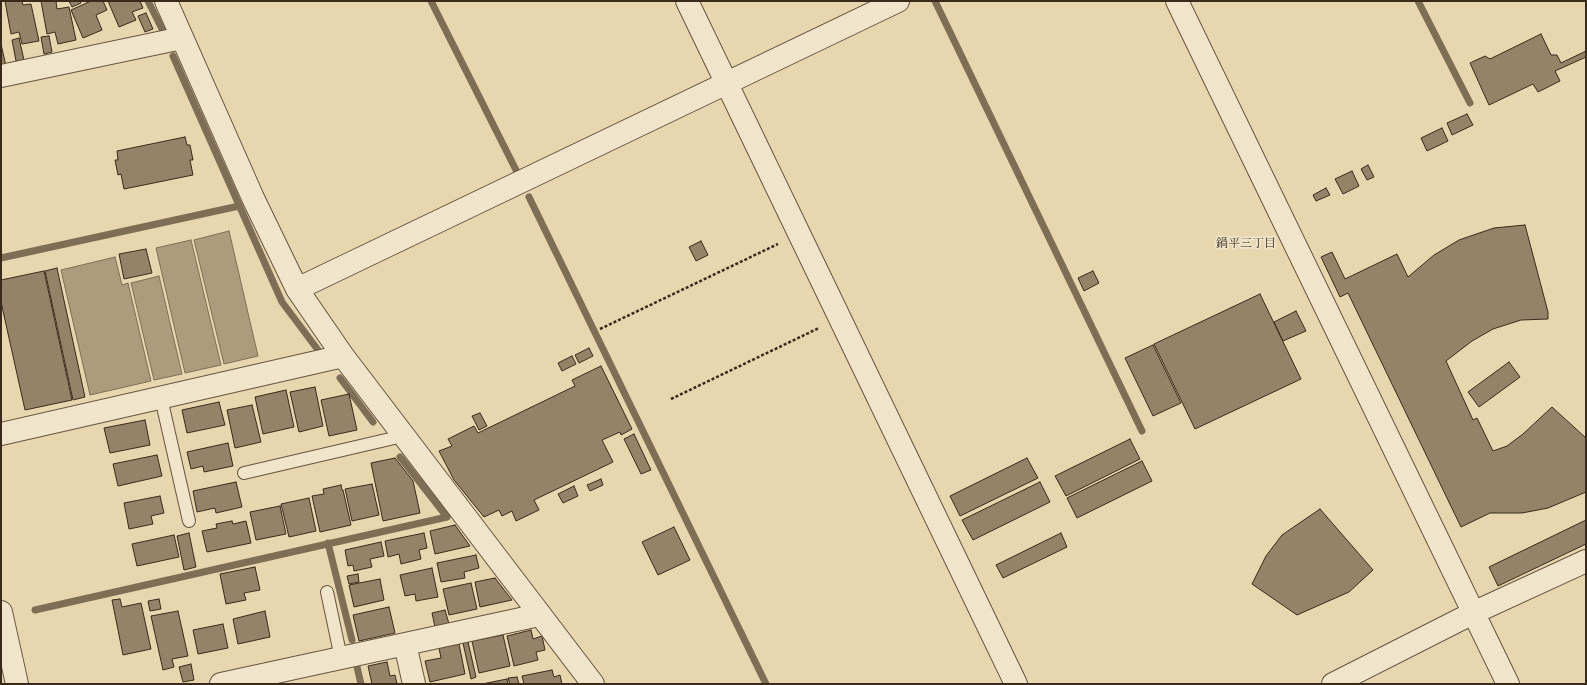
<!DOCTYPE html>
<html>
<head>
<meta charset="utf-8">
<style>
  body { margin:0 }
  #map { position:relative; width:1587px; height:685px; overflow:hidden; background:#e8d6af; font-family:"Old Standard TT",serif }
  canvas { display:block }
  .frame { position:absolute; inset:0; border:2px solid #392a1b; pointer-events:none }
</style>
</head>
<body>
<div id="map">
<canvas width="1587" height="685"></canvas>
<div class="frame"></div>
</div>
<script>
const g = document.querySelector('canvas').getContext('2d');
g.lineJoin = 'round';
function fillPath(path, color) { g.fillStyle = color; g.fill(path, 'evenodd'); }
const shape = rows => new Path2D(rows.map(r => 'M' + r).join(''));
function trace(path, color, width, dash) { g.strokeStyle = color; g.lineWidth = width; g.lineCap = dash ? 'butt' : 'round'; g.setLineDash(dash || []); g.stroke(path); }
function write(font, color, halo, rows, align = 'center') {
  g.font = font + ' "Old Standard TT","Noto Serif JP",serif'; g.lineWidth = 3.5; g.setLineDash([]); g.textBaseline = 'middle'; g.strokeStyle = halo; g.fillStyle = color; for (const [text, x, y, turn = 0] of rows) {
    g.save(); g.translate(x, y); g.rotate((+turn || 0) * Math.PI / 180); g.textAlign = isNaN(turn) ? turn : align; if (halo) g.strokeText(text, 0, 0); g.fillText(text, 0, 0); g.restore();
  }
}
const water = shape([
  [229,231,258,356,224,364,194,240,229,231],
  [191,240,221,365,185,373,156,248,191,240],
  [115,257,122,285,128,283,151,381,90,395,61,270,115,257],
  [159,276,182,374,154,380,131,283,159,276]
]);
const stream = shape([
  [148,1,163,31],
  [431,1,518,174],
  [935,1,1142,431],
  [1418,1,1470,103],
  [173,56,282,302,318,350],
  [529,197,766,684],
  [1,258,239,206],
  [340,378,373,422],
  [328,543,352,640],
  [35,610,447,517,400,457],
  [357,667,361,684]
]);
const building = shape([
  [5,1,22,1,23,5,31,4,39,41,22,44,19,32,11,34,5,1],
  [41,1,56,1,57,9,69,7,76,40,58,44,55,32,47,34,41,1],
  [69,1,80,1,81,3,72,7,69,1],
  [91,1,103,1,107,10,96,15,102,30,83,38,71,10,91,1],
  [108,1,140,1,143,8,132,12,136,20,119,27,108,1],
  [146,13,153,29,145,32,138,16,146,13],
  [1541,34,1551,55,1557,55,1561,63,1586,51,1586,57,1555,71,1560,81,1538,92,1533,84,1489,105,1470,63,1485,56,1490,59,1541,34],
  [49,36,52,52,44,54,41,37,49,36],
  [19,38,24,60,16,61,12,40,19,38],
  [1,44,6,66,1,67,1,44],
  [1467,114,1473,125,1452,135,1447,123,1467,114],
  [1442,128,1448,141,1427,151,1421,138,1442,128],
  [185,137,187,145,190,145,193,160,190,160,193,175,124,189,121,174,118,175,115,160,118,160,117,151,185,137],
  [1368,165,1374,177,1367,180,1361,169,1368,165],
  [1352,171,1359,186,1343,194,1335,179,1352,171],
  [1326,188,1330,195,1316,201,1313,195,1326,188],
  [1525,225,1548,312,1548,319,1521,320,1493,329,1472,341,1446,361,1473,420,1477,418,1493,451,1507,446,1523,434,1552,407,1586,438,1586,492,1548,508,1522,513,1490,513,1461,527,1348,293,1340,297,1321,257,1332,252,1345,279,1397,254,1408,277,1434,255,1459,240,1494,228,1525,225],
  [701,241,708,255,696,261,689,247,701,241],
  [146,249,152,273,124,279,119,254,146,249],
  [57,268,85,397,73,400,45,271,57,268],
  [44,271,72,400,25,410,1,302,1,280,44,271],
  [1093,271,1099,283,1084,291,1078,278,1093,271],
  [1260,294,1301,379,1195,429,1154,344,1260,294],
  [1296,311,1306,331,1283,341,1274,322,1296,311],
  [1153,345,1181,403,1153,416,1125,358,1153,345],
  [589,348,593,356,579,363,575,355,589,348],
  [572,356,576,364,562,371,558,363,572,356],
  [1509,362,1520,377,1479,407,1468,392,1509,362],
  [601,366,632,429,621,435,620,432,602,440,613,462,534,500,539,510,516,521,512,511,502,516,499,510,484,517,454,480,439,451,452,446,448,439,474,426,478,433,575,386,572,380,601,366],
  [315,387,323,426,299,432,290,392,315,387],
  [286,390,294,427,263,434,255,397,286,390],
  [349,394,357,430,329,436,321,400,349,394],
  [219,402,225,425,187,433,182,410,219,402],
  [252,405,261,442,235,448,227,410,252,405],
  [480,413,487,426,479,430,472,416,480,413],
  [145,420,150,445,110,453,104,428,145,420],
  [634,434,651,470,641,474,624,439,634,434],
  [1130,439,1140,459,1066,496,1055,476,1130,439],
  [228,443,233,466,204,472,203,466,191,469,187,452,228,443],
  [157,455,162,476,118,486,113,464,157,455],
  [395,458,413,481,420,513,383,521,371,463,395,458],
  [1027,458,1038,478,960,516,950,496,1027,458],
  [1142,461,1152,481,1077,518,1067,498,1142,461],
  [601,479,603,485,590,491,587,485,601,479],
  [236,482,242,507,216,513,215,508,197,512,193,491,236,482],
  [1040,482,1050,502,973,540,962,520,1040,482],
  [372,484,379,515,352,521,345,489,372,484],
  [341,485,342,490,343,490,351,525,320,532,312,496,324,494,323,489,341,485],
  [574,486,578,496,563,503,558,494,574,486],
  [160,496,164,513,151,516,153,524,129,529,124,503,160,496],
  [309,498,316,531,289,537,281,504,309,498],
  [280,506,286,534,256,540,250,512,280,506],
  [1320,509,1373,570,1349,592,1297,615,1252,584,1266,556,1282,535,1320,509],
  [1586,520,1586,544,1498,586,1489,567,1586,520],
  [232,521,233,524,246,521,251,543,207,552,202,531,217,528,216,524,232,521],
  [455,525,470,546,435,554,430,531,455,525],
  [674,527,690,560,658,575,642,542,674,527],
  [189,533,196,567,184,570,177,536,189,533],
  [424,533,427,548,419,550,421,559,401,564,399,554,388,557,385,541,424,533],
  [1061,533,1067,547,1003,578,996,565,1061,533],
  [174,535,179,557,137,566,132,544,174,535],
  [381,542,384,556,370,559,372,567,354,571,353,565,348,566,345,550,381,542],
  [476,555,479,568,464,572,465,578,441,582,437,563,476,555],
  [255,567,260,590,244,593,246,600,226,604,220,574,255,567],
  [432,568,438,597,416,601,415,594,405,596,400,575,432,568],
  [358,574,359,582,349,584,347,576,358,574],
  [495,578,512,600,480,607,475,582,495,578],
  [380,579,384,600,354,607,349,585,380,579],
  [471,583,477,609,449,615,443,589,471,583],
  [120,599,122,607,141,603,151,649,123,655,112,600,120,599],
  [159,599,161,609,150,611,148,601,159,599],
  [389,607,395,633,359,641,353,615,389,607],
  [445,610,449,624,435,627,432,613,445,610],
  [178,611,188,656,172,659,174,667,163,670,151,616,178,611],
  [265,611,270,637,238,644,233,619,265,611],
  [223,624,228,648,198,654,193,630,223,624],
  [531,630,533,639,542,636,545,650,536,652,538,660,514,666,507,636,531,630],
  [503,635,510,666,479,673,472,641,503,635],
  [468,642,476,677,471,679,463,643,468,642],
  [459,644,465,674,430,682,425,661,441,658,439,648,459,644],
  [387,662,390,676,395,675,397,684,372,684,368,666,387,662],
  [191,664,194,680,183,682,179,667,191,664],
  [552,670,554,677,560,675,562,684,524,684,522,676,552,670],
  [517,677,519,684,510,684,508,678,517,677],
  [507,679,508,684,482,684,507,679]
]);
const path = shape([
  [600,329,778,244],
  [671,399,819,328]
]);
const service = shape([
  [161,398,189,521],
  [244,473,403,436],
  [327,592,341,658]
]);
const minor = shape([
  [166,1,253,198,297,289,343,356,593,684],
  [687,1,1016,684],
  [1177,1,1508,684],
  [1,76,182,38],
  [297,289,898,1],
  [1,434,343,356],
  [1,612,17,684],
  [405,644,414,684],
  [221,684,539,615],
  [1333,684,1473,613,1586,561]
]);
const neighbourhoodNames = [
  ["鍋平三丁目",1246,244]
];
fillPath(water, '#ac9c7d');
trace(water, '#7e6e56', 1);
trace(stream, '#7e6e56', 7);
fillPath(building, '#948368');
trace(building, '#392a1b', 1);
trace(service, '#655540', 14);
trace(minor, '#655540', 24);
trace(path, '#392a1b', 2.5, [3, 2]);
trace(service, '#f0e4cb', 12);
trace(minor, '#f0e4cb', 22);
write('12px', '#392a1b', '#f0e4cb', neighbourhoodNames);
</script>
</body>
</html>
